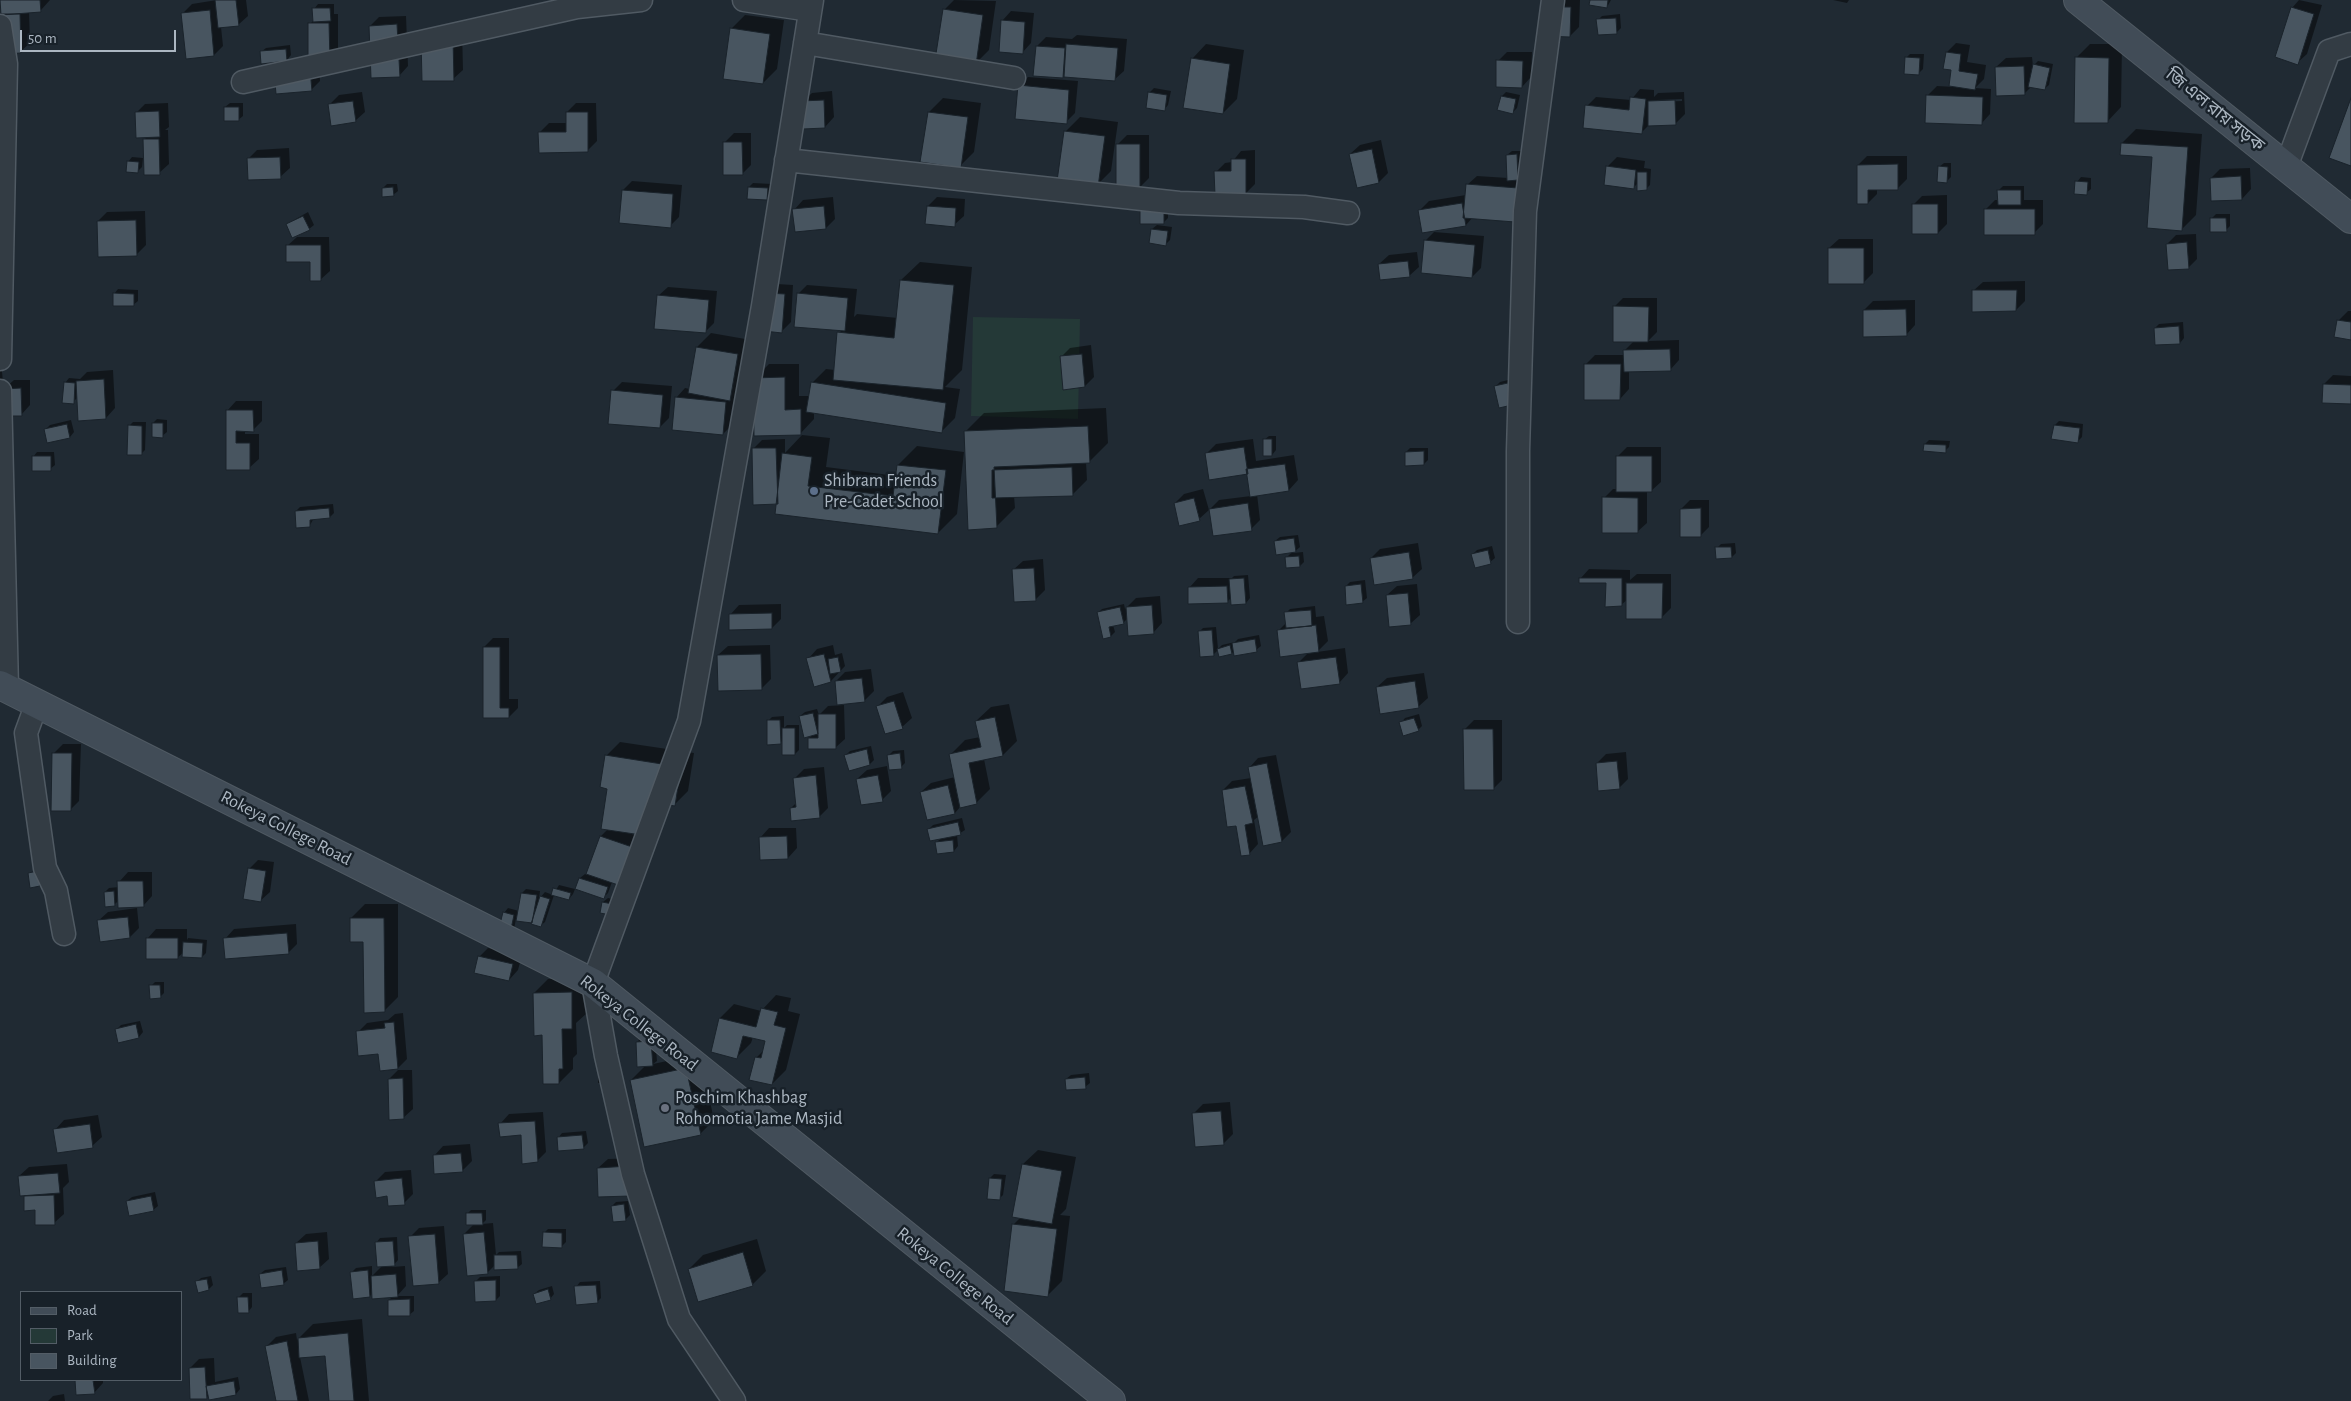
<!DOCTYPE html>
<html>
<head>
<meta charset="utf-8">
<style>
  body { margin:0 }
  #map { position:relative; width:2351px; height:1401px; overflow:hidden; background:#202a33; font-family:"Alegreya Sans",sans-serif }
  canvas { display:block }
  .legend { position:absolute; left:20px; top:1291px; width:162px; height:90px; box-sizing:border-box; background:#182129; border:1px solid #535d66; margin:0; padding:6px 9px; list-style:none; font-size:15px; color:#acb7c2 }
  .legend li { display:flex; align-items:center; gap:10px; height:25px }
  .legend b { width:25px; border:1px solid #535d66 }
  .scale { position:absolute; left:20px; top:30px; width:156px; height:22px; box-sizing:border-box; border:2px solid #acb7c2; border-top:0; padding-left:6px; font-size:15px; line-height:18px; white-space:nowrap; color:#acb7c2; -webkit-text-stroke:4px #182129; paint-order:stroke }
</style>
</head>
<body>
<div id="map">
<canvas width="2351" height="1401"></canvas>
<ul class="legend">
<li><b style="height:6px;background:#414c57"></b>Road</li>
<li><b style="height:14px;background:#243937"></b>Park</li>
<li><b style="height:14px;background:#485560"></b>Building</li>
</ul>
<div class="scale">50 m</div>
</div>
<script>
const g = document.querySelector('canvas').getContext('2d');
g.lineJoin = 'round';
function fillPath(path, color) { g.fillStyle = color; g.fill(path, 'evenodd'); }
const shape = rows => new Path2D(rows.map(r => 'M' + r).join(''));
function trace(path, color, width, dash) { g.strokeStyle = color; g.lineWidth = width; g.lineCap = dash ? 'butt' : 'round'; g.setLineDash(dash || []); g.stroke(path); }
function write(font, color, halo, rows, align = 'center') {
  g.font = font + ' "Alegreya Sans","Noto Sans Bengali",sans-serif'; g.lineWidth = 5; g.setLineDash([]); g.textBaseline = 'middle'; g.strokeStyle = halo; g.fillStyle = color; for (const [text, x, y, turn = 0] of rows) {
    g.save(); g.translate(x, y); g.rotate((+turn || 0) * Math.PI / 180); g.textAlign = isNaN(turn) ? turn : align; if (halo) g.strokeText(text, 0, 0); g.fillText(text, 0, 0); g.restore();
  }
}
const green = shape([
  [973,317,1080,319,1078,419,971,416]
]);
const shadow = shape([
  [1,0,50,0,41,10,29,11,30,43,20,52],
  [217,0,246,0,248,16,238,25,221,27,223,46,214,55,183,13,192,4],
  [954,0,996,1,989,50,975,64,944,10],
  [1544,0,1580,0,1579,27,1570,36],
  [1591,0,1611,0,1607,7],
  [1833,0,1849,0,1847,3],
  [2299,0,2322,5,2307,54,2297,63,2292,8],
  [318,4,334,4,334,14,338,14,338,50,319,59,320,81,311,90,310,24,314,20,314,9],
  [1011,11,1034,13,1031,43,1022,53,1002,21],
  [1620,14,1621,28,1617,32,1598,20,1602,16],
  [745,15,784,20,777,69,763,83,731,29],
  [406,16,408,66,399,76,370,26,379,17],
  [462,29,463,70,453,79,432,30],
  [1077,35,1127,39,1124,71,1114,80,1065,73,1062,76,1037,46,1046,37,1072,39],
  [1956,43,1970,45,1967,62,1986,65,1984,79,1975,88,1991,89,1990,114,1981,124,1927,96,1937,86,1955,87,1953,69,1947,52],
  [1206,44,1244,50,1237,99,1223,113,1192,59],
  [2090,44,2122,44,2121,107,2107,122,2076,58],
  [290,45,291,55,287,60,261,52,266,48],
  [1507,52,1532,52,1531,77,1522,87,1498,61],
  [1910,54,1924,54,1923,69,1919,73,1906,58],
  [2032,57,2033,66,2038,61,2053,64,2049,85,2044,89,2032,86,2024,94,1996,67,2006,58],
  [1028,77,1078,81,1075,113,1066,122,1019,86],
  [1154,88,1171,91,1168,105,1164,110,1149,93],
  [1640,89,1654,90,1654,97,1658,93,1684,92,1685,114,1676,123,1650,124,1642,132,1587,106,1596,97,1631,100],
  [1682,99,1682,101,1657,102,1657,100],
  [832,91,834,117,825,127,802,102,812,93],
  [362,92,365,112,355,121,329,105,339,95],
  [1506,92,1520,95,1517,108,1512,113,1502,96],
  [943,98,981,103,974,152,960,166,929,112],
  [168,103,169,127,165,130,168,130,169,164,159,173,144,140,148,136,136,113,145,104],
  [230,103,243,103,243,116,238,120,225,107],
  [576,103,596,103,597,141,588,150,539,133,549,123,567,123,567,112],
  [1080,117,1118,122,1111,171,1097,185,1059,180,1066,131],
  [2136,129,2202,134,2196,215,2182,229,2153,156,2122,143],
  [734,133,751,133,751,165,742,174,725,142],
  [1127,135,1149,135,1149,178,1140,187,1118,144],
  [1381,140,1388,173,1379,182,1350,154,1360,145],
  [289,148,290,168,280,177,248,159,257,150],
  [1255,150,1255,184,1246,193,1216,172,1225,163,1232,162,1241,151],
  [1512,151,1521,151,1522,175,1518,179,1523,211,1473,217,1466,225,1420,210,1429,201,1466,195,1467,185,1477,176,1508,178,1507,155],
  [1867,156,1907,156,1907,179,1898,188,1877,189,1877,194,1868,203,1858,165],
  [132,157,143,158,142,167,138,171,128,162],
  [1617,157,1645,161,1644,168,1651,169,1650,185,1646,189,1638,183,1633,188,1608,166],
  [1944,163,1951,163,1951,177,1946,182,1939,167],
  [2250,168,2251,189,2242,199,2211,178,2220,169],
  [2081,177,2091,178,2091,189,2086,193,2077,182],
  [632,181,682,185,679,217,670,226,623,190],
  [753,183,772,184,771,194,766,198,749,187],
  [387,184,397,184,398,191,393,195,383,188],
  [2003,186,2024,186,2024,200,2043,200,2043,224,2034,233,1985,210,1995,200,1999,200,1999,190],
  [1947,195,1947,224,1938,233,1913,205,1922,196],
  [833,197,835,219,826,228,794,210,803,200],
  [937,197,965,199,964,216,954,225,928,206],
  [1168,201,1168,218,1163,223,1142,223],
  [145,211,146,245,137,254,98,221,107,212],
  [308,212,314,225,309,229,287,224],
  [2216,214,2230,214,2230,226,2226,230,2211,219],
  [1157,225,1172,227,1170,240,1166,244,1151,242,1152,229],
  [1434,232,1484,236,1481,268,1472,277,1425,241],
  [2196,234,2197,259,2188,268,2167,244,2176,235],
  [297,237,329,237,330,271,320,280,311,261,287,246],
  [1839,239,1873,239,1873,273,1863,283,1829,248],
  [1417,252,1419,267,1409,276,1379,264,1389,255],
  [920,262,972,267,962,370,945,387,960,389,955,418,941,432,814,412,814,419,800,434,755,378,769,364,799,364,799,396,810,396,812,383,826,369,835,370,839,333,842,330,798,294,807,285,857,289,854,317,857,314,898,318,901,280],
  [2025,281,2025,301,2016,310,1973,291,1983,282],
  [777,284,793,285,791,322,782,331,765,330],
  [668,287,717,291,714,323,705,332,658,296],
  [118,289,138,290,138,301,133,305,114,294],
  [1623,298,1657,298,1657,332,1648,341,1679,340,1679,360,1670,370,1629,371,1629,389,1620,399,1586,364,1595,355,1624,355,1624,351,1634,341,1614,307],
  [1915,300,1915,325,1906,335,1864,310,1873,301],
  [2348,311,2351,311,2351,339,2336,336,2339,320],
  [2183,322,2184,338,2180,343,2155,328,2159,324],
  [711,333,751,340,743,385,735,394,732,425,723,434,676,398,685,388,690,389,697,347],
  [1091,345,1094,377,1085,386,1061,357,1070,348],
  [0,351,3,382,0,384],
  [113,370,115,408,106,418,78,397,73,402,65,383,69,378,80,379,87,372],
  [2333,375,2351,376,2351,403,2324,384],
  [1512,379,1516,399,1496,386,1500,382],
  [14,380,30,380,30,405,21,415,4,389],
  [622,382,672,386,669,418,660,427,613,391],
  [236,401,262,401,262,421,253,430,245,430,245,434,259,434,259,459,249,468,227,469,227,411],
  [1106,408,1108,443,1089,462,1086,462,1087,480,1073,494,1014,496,1015,508,996,527,965,432,984,413],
  [157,419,167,420,167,432,162,436,153,423],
  [71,420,74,432,70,437,45,430,50,425],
  [2059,421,2083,424,2082,437,2077,442,2055,425],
  [133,422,146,422,145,450,141,454,129,426],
  [802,435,830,438,826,467,897,476,898,465,917,446,964,452,957,514,938,533,778,503,753,449,762,440,785,439,785,453],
  [1269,436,1276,436,1276,450,1272,455,1264,440],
  [1253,439,1256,461,1294,455,1298,480,1289,490,1257,494,1260,520,1251,529,1210,509,1219,500,1251,496,1248,473,1207,453,1216,444],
  [1929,440,1950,441,1949,447,1945,451,1925,444],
  [1627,447,1661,447,1661,482,1651,491,1647,491,1647,523,1637,532,1604,498,1613,489,1617,489,1618,456],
  [1410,448,1428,448,1428,460,1424,464,1406,452],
  [37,452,54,452,55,465,50,469,33,457],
  [1203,489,1209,510,1199,519,1175,503,1184,494],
  [1690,500,1709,500,1709,527,1700,536,1681,509],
  [333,504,334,513,330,517,314,518,310,525,296,511,300,507],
  [1298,535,1300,547,1293,553,1303,552,1304,562,1300,566,1286,558,1292,552,1275,541,1280,537],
  [1418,543,1422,569,1412,578,1371,558,1380,549],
  [1735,543,1736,553,1732,557,1717,548,1721,544],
  [1492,546,1495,558,1490,562,1473,554,1477,550],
  [1043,559,1045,590,1036,599,1013,570,1023,561],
  [1589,569,1630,570,1630,580,1637,574,1671,574,1671,608,1662,617,1628,599,1621,605,1607,582,1580,579],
  [1248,575,1250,598,1246,603,1232,604,1231,598,1227,602,1189,588,1198,578,1232,578,1234,576],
  [1365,580,1367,598,1362,602,1346,586,1350,582],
  [1417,584,1420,615,1410,624,1387,595,1397,586],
  [1160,596,1162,623,1153,633,1128,618,1123,623,1113,625,1115,632,1111,636,1098,613,1102,609,1124,604,1125,609,1136,598],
  [781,604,781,619,772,628,730,615,739,605],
  [1315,606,1316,617,1324,616,1328,641,1317,652,1345,648,1348,673,1339,683,1298,663,1309,652,1278,631,1287,622,1286,613,1290,609],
  [1216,627,1218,649,1222,645,1235,642,1238,639,1259,635,1261,646,1256,650,1235,650,1232,653,1220,656,1218,650,1214,654,1199,632,1203,628],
  [493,638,509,638,509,699,518,699,518,708,509,717,484,717,484,647],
  [770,645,771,679,762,688,718,655,728,646],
  [833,645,835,655,842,653,845,666,831,681,808,659,817,649],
  [871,669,874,691,864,701,836,681,845,672],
  [1424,673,1428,698,1418,707,1377,687,1387,678],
  [903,692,912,718,902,727,886,733,877,707,887,697],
  [1009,704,1017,741,1003,755,984,759,990,789,976,803,961,806,955,813,921,792,931,783,955,777,951,754,965,740,980,737,976,721,991,707],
  [844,705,845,739,835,748,809,738,813,734,800,716,805,712,817,709,819,715,828,706],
  [1419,714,1422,726,1418,730,1401,723,1405,718],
  [784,716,784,728,787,725,799,725,799,750,795,754,783,740,780,743,768,721,772,717],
  [1474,720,1502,720,1502,780,1493,789,1464,730],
  [620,742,694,753,688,791,674,805,665,803,627,832,646,840,612,882,608,893,604,897,577,888,580,878,585,874,587,875,601,836,608,829,609,788,606,756],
  [63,744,81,744,79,801,70,810,54,753],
  [871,746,874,760,870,764,850,769,846,755,850,751],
  [904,750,905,763,901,767,888,756,893,751],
  [1626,752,1628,779,1619,788,1597,763,1606,754],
  [1276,755,1291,832,1282,841,1259,816,1254,820,1258,844,1249,854,1223,790,1232,781,1251,778,1249,768,1258,758],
  [887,766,891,791,882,800,857,779,867,770],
  [824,767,828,808,819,817,791,808,797,802,795,778,804,769],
  [962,818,965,830,957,835,958,846,954,851,937,842,941,838,929,829,933,825],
  [769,828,796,828,797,848,788,858,760,838],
  [258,860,274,862,270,892,260,901,249,869],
  [128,872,152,872,152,896,143,906,119,900,114,905,105,892,109,888,119,887,119,882],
  [559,885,575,889,573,894,569,899,554,895,545,922,540,926,516,919,514,929,509,933,504,913,508,908,519,911,522,893,526,889,540,891,539,899,545,892,553,895],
  [608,898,622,901,601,912,603,902],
  [365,904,398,904,398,997,384,1011,365,941,351,918],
  [137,908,139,928,130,937,98,921,108,912],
  [296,924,297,944,288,953,225,939,234,929],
  [156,929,187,929,187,940,188,938,207,940,206,953,202,957,184,952,177,958,147,939],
  [488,948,522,955,518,970,509,980,479,957],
  [548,979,585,979,586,1014,576,1023,577,1054,573,1058,573,1069,559,1083,543,1034,534,993],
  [155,982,164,982,164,993,160,997,151,986],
  [776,995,791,998,788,1011,800,1014,786,1070,772,1084,756,1058,765,1049,767,1040,753,1037,751,1043,737,1057,720,1018,734,1004,761,1011],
  [403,1013,407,1059,398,1068,358,1032,367,1023,388,1020,395,1014],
  [140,1021,143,1032,139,1037,119,1041,116,1030,121,1025],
  [655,1037,657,1061,653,1064,700,1054,714,1120,700,1134,631,1080,646,1065,637,1042,641,1038],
  [598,1067,606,1083,598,1083],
  [398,1070,412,1070,413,1109,403,1118,389,1079],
  [1089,1073,1090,1083,1085,1087,1066,1079,1071,1075],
  [1230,1102,1233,1134,1223,1144,1194,1113,1203,1104],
  [543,1112,546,1152,537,1161,522,1134,500,1124,509,1114],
  [98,1115,102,1137,92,1146,55,1130,64,1120],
  [586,1131,588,1143,583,1148,558,1138,562,1133],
  [470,1144,472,1161,462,1171,434,1156,443,1146],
  [1038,1150,1076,1157,1066,1209,1060,1215,1070,1216,1062,1281,1048,1295,1013,1225,1021,1217,1023,1164],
  [638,1158,639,1185,598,1168,608,1159],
  [67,1164,69,1182,63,1188,64,1214,54,1223,36,1209,25,1209,25,1194,19,1176,29,1167],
  [411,1170,413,1194,404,1203,388,1195,375,1182,385,1172],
  [994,1174,1006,1175,1003,1195,999,1199,990,1178],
  [155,1192,158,1206,153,1210,127,1201,132,1197],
  [628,1201,630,1215,625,1220,612,1206,616,1202],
  [471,1210,486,1210,486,1220,482,1224,493,1223,496,1255,499,1252,521,1251,522,1264,517,1268,495,1265,487,1273,464,1234,474,1224,467,1214],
  [444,1226,448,1274,438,1283,410,1237,419,1228],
  [548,1229,566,1229,566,1242,562,1246,544,1233],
  [327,1232,329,1259,319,1268,296,1243,306,1234],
  [397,1237,398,1260,392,1267,405,1266,406,1286,397,1296,414,1296,414,1311,409,1315,389,1300,393,1296,373,1293,370,1296,352,1272,356,1268,372,1266,372,1276,383,1265,376,1243,380,1238],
  [757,1239,766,1271,752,1285,689,1269,703,1255],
  [286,1267,288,1280,283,1284,260,1274,265,1270],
  [211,1276,213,1285,209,1289,197,1282,201,1278],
  [500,1276,500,1296,496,1300,476,1281,480,1277],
  [600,1281,601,1298,597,1302,576,1287,580,1282],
  [552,1286,554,1294,550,1299,534,1294,539,1290],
  [243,1293,252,1293,252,1307,248,1312,238,1298],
  [362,1319,369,1401,330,1401,326,1354,300,1357,309,1401,277,1401,267,1346,276,1337,296,1333,297,1340,313,1324],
  [214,1358,215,1382,238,1377,240,1389,236,1394,210,1399,209,1395,207,1397,190,1368,199,1359],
  [76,1380,103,1380,103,1383,94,1393,78,1394],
  [64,1394,65,1401,48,1401,53,1396]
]);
const building = shape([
  [0,0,40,0,41,12,1,15,0,0],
  [215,0,236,0,239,26,218,28,215,0],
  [1590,0,1608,0,1607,8,1589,5,1590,0],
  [1561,7,1571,7,1570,37,1541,36,1561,7],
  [2291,7,2314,14,2298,65,2275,57,2291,7],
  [312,8,330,8,331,21,313,22,312,8],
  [943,9,983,15,976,65,935,60,943,9],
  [210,10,214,56,186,59,181,13,210,10],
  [1,14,20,14,21,53,2,54,1,14],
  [1616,18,1617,34,1598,35,1596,19,1616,18],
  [1001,20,1025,22,1023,54,999,52,1001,20],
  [308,23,329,23,330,60,308,60,308,23],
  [397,24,400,77,371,78,369,26,397,24],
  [730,28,770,34,763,84,723,79,730,28],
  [453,38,454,81,422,81,421,39,453,38],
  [1066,44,1118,48,1115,81,1064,77,1066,44],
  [1036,46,1065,48,1063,78,1033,76,1036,46],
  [286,49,287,61,261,64,260,51,286,49],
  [1946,52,1961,54,1959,71,1978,74,1975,90,1949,86,1951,70,1943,69,1946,52],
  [1905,57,1920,58,1919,75,1904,74,1905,57],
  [2075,57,2109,58,2108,123,2074,123,2075,57],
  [1191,58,1230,64,1223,114,1183,108,1191,58],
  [1496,60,1523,61,1522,88,1496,87,1496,60],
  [2033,64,2050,68,2045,90,2028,87,2033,64],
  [2024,66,2025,95,1996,96,1995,67,2024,66],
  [310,69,312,91,276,94,274,71,310,69],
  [1018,85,1069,90,1067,124,1015,119,1018,85],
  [1148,92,1167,95,1165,111,1146,108,1148,92],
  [1926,95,1983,97,1982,125,1925,123,1926,95],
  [1501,96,1516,99,1513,114,1497,110,1501,96],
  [1630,97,1646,99,1642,134,1583,128,1585,105,1629,110,1630,97],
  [2351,98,2351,166,2329,158,2351,98],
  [824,100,825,128,803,129,801,101,824,100],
  [1675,100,1676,125,1648,126,1648,101,1675,100],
  [353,101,356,122,331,126,328,104,353,101],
  [224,107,239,107,239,121,224,121,224,107],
  [159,111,160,137,136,138,135,112,159,111],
  [566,112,588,112,588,152,539,153,538,132,566,132,566,112],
  [928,112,968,117,961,168,920,162,928,112],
  [1064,131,1105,136,1098,187,1057,181,1064,131],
  [143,139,159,139,160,175,144,175,143,139],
  [723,142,742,142,743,175,723,175,723,142],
  [2121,143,2188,147,2182,231,2147,228,2152,157,2120,155,2121,143],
  [1116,144,1140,144,1140,188,1116,188,1116,144],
  [1372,149,1379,183,1357,188,1349,154,1372,149],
  [1517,154,1518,180,1507,181,1506,155,1517,154],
  [280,157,281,179,248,180,247,158,280,157],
  [1231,159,1246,159,1246,194,1215,195,1214,171,1231,171,1231,159],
  [127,161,139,162,138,173,126,172,127,161],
  [1898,164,1898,190,1868,190,1868,204,1857,204,1857,165,1898,164],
  [1606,166,1636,170,1634,189,1604,185,1606,166],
  [1938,166,1948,167,1947,183,1937,182,1938,166],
  [1637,172,1647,172,1647,190,1637,191,1637,172],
  [2241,176,2242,200,2211,201,2210,178,2241,176],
  [2075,181,2088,182,2087,195,2074,194,2075,181],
  [1466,184,1518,188,1515,222,1463,218,1466,184],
  [393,187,394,196,382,197,382,188,393,187],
  [748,187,768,188,767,200,747,199,748,187],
  [622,190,673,194,671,228,619,223,622,190],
  [1997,190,2021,190,2021,205,1998,205,1997,190],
  [1462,203,1466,226,1422,233,1418,210,1462,203],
  [1912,204,1938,204,1938,234,1912,234,1912,204],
  [1140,205,1164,205,1164,224,1140,224,1140,205],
  [824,206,826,229,795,232,792,209,824,206],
  [927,206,956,208,955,227,925,224,927,206],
  [1984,209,2035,209,2035,235,1984,235,1984,209],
  [303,216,310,230,292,238,286,224,303,216],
  [2210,218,2226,218,2227,232,2210,232,2210,218],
  [136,220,137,256,98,257,97,221,136,220],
  [1151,229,1168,231,1166,246,1149,243,1151,229],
  [1424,240,1475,245,1472,278,1421,273,1424,240],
  [2187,242,2189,269,2168,270,2166,244,2187,242],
  [286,245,321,245,321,281,310,281,310,262,286,262,286,245],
  [1828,248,1864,248,1864,284,1828,284,1828,248],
  [1408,261,1410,277,1380,280,1378,264,1408,261],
  [900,280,954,285,943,390,833,380,837,332,894,338,900,280],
  [1972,290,2017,290,2016,311,1972,312,1972,290],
  [113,293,134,294,134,306,113,306,113,293],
  [767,293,785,294,782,333,764,331,767,293],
  [797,293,848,298,845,331,794,327,797,293],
  [657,295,709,300,706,333,654,329,657,295],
  [1613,306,1649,307,1648,342,1613,342,1613,306],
  [1906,309,1907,336,1863,337,1863,310,1906,309],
  [2337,320,2351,322,2351,340,2334,337,2337,320],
  [2179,326,2180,344,2155,345,2154,328,2179,326],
  [696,347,738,354,730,401,688,393,696,347],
  [1670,349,1671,371,1624,372,1623,350,1670,349],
  [1082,354,1085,387,1063,390,1060,356,1082,354],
  [1584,364,1621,364,1620,400,1584,400,1584,364],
  [785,377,785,410,801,409,801,435,754,436,753,378,785,377],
  [104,379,106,419,78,421,76,381,104,379],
  [64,382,75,383,74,404,62,403,64,382],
  [811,382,946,403,942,433,806,412,811,382],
  [1508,383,1512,405,1499,408,1494,386,1508,383],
  [2323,384,2351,385,2351,404,2322,403,2323,384],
  [21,388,22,416,3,416,3,389,21,388],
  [611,390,663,395,660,428,608,424,611,390],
  [675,397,726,402,723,435,672,430,675,397],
  [226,410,253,410,254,432,236,431,236,443,250,443,250,470,226,470,226,410],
  [152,423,163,423,163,438,152,437,152,423],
  [67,424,70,438,47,443,44,429,67,424],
  [128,425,142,426,142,455,127,455,128,425],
  [2054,425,2080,428,2078,443,2051,439,2054,425],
  [1088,426,1090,463,994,467,997,528,968,530,964,431,1088,426],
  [1263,439,1272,439,1272,456,1263,456,1263,439],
  [1924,444,1946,445,1946,453,1923,451,1924,444],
  [1244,447,1248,474,1209,480,1205,453,1244,447],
  [752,448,776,448,778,504,753,505,752,448],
  [1424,451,1424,465,1405,466,1405,452,1424,451],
  [782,453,812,457,808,486,893,496,897,465,946,470,938,534,775,514,782,453],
  [32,456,51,456,51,471,32,471,32,456],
  [1616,456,1652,456,1652,492,1616,492,1616,456],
  [1285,464,1289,491,1250,497,1246,469,1285,464],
  [1072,467,1073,496,992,498,992,470,1072,467],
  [1602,497,1638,498,1638,533,1602,533,1602,497],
  [1194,498,1200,521,1179,526,1174,503,1194,498],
  [1248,503,1252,531,1213,536,1209,509,1248,503],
  [329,508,330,518,310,520,310,527,296,528,295,511,329,508],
  [1701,508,1701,537,1680,537,1680,509,1701,508],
  [1294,538,1296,552,1276,555,1274,541,1294,538],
  [1715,547,1731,547,1732,558,1716,559,1715,547],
  [1488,550,1491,564,1475,568,1471,554,1488,550],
  [1409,552,1413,579,1374,585,1370,558,1409,552],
  [1299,556,1300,567,1286,568,1285,557,1299,556],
  [1034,568,1036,601,1014,602,1012,569,1034,568],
  [1244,578,1246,604,1231,605,1229,579,1244,578],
  [1579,578,1622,578,1622,606,1605,607,1606,583,1579,583,1579,578],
  [1626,583,1663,583,1662,619,1626,619,1626,583],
  [1361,584,1363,603,1346,605,1345,586,1361,584],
  [1227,586,1228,603,1188,604,1188,587,1227,586],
  [1408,593,1411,625,1389,627,1386,595,1408,593],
  [1152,605,1154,634,1128,636,1126,607,1152,605],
  [1120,607,1124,624,1109,627,1111,637,1103,639,1097,612,1120,607],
  [1311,610,1312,626,1286,628,1284,612,1311,610],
  [772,613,772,629,729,630,729,614,772,613],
  [1316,625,1319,652,1280,657,1277,630,1316,625],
  [1212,630,1214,656,1200,657,1198,631,1212,630],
  [1255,639,1257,652,1234,656,1232,643,1255,639],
  [1230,645,1232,654,1219,657,1217,649,1230,645],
  [483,647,500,647,500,708,509,708,509,718,483,718,483,647],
  [761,654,762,690,718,691,717,655,761,654],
  [824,654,831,682,814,687,806,658,824,654],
  [838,657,841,672,830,674,828,659,838,657],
  [1336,657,1340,684,1301,689,1297,662,1336,657],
  [862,678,865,702,837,705,835,681,862,678],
  [1415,681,1419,708,1380,714,1376,687,1415,681],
  [894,701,903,729,885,734,876,706,894,701],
  [813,713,818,734,804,738,799,716,813,713],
  [818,714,836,714,836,749,808,749,808,738,818,738,818,714],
  [995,717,1003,756,969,763,977,804,960,808,949,754,981,747,975,721,995,717],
  [1414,718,1419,731,1403,736,1399,722,1414,718],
  [767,720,780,720,781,744,767,745,767,720],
  [782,728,795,728,795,755,782,755,782,728],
  [1463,729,1493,729,1494,790,1464,790,1463,729],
  [867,749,870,765,849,771,844,755,867,749],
  [52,753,72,753,71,811,51,811,52,753],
  [900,753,902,769,889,770,887,755,900,753],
  [605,755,681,767,675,806,654,803,648,836,601,829,607,789,600,787,605,755],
  [1617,761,1620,789,1598,791,1596,763,1617,761],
  [1267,763,1282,842,1263,846,1248,767,1267,763],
  [816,775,820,818,791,821,790,808,796,807,793,778,816,775],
  [878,775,883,802,861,805,856,779,878,775],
  [948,785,955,814,927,820,920,792,948,785],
  [1245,786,1253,823,1245,825,1250,855,1241,856,1236,826,1227,827,1222,790,1245,786],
  [958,822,961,835,930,841,927,829,958,822],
  [600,836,638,849,624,887,586,874,600,836],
  [787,836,788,859,760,860,759,837,787,836],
  [953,840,954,852,937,854,935,842,953,840],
  [248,868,266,871,261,902,243,899,248,868],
  [38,871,40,886,30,888,28,873,38,871],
  [579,878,608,887,604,899,575,889,579,878],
  [117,881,143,881,144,907,118,908,117,881],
  [553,888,571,893,569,900,551,895,553,888],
  [114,891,115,906,105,907,104,892,114,891],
  [521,893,537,895,532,923,516,921,521,893],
  [540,896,550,899,541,927,531,924,540,896],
  [602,902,618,905,616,916,600,913,602,902],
  [503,912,514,915,510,934,498,932,503,912],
  [128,917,130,938,100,942,97,920,128,917],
  [350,918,384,918,385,1012,364,1013,363,942,350,942,350,918],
  [287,933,289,954,225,959,223,938,287,933],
  [146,938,178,938,178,959,146,959,146,938],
  [183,942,203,943,202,958,182,957,183,942],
  [478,956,513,964,509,981,474,973,478,956],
  [149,985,160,985,161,998,150,999,149,985],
  [572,992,572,1029,562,1029,563,1069,559,1069,559,1084,543,1084,542,1035,534,1036,533,993,572,992],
  [761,1008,778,1012,774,1025,786,1028,772,1085,749,1080,755,1057,761,1058,765,1041,743,1036,737,1059,711,1052,719,1018,756,1027,761,1008],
  [394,1022,398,1069,380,1071,378,1054,358,1056,356,1031,385,1028,384,1023,394,1022],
  [136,1024,139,1038,118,1043,115,1029,136,1024],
  [651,1041,653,1066,637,1067,636,1042,651,1041],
  [686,1068,701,1135,644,1147,630,1080,686,1068],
  [1085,1077,1086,1089,1066,1090,1065,1079,1085,1077],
  [403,1078,404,1119,389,1120,388,1079,403,1078],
  [1221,1111,1224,1145,1195,1147,1192,1113,1221,1111],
  [535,1121,538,1162,522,1164,521,1135,500,1137,498,1123,535,1121],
  [90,1124,93,1148,57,1153,53,1129,90,1124],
  [582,1135,584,1149,558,1151,557,1137,582,1135],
  [461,1153,463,1172,434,1174,433,1155,461,1153],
  [1022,1164,1062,1171,1052,1224,1012,1217,1022,1164],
  [629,1166,630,1196,598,1197,597,1168,629,1166],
  [58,1173,60,1193,20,1196,18,1176,58,1173],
  [402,1178,405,1205,388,1206,387,1196,376,1198,374,1181,402,1178],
  [989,1178,1002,1179,1000,1200,987,1199,989,1178],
  [54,1195,55,1225,35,1225,35,1210,24,1211,24,1196,54,1195],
  [151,1196,154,1211,129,1216,126,1201,151,1196],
  [624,1204,626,1221,613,1222,611,1206,624,1204],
  [466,1213,482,1213,483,1225,466,1225,466,1213],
  [1012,1224,1057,1229,1048,1297,1004,1291,1012,1224],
  [484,1232,488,1274,467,1276,463,1234,484,1232],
  [543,1232,562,1233,562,1248,542,1247,543,1232],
  [435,1234,439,1284,413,1286,408,1236,435,1234],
  [318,1241,320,1269,297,1271,295,1243,318,1241],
  [393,1241,395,1266,377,1267,375,1242,393,1241],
  [743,1252,753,1286,698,1302,688,1269,743,1252],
  [494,1255,517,1255,518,1269,494,1270,494,1255],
  [282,1270,284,1285,261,1288,259,1274,282,1270],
  [368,1270,370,1297,353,1299,350,1272,368,1270],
  [396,1274,398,1297,372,1299,371,1276,396,1274],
  [207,1279,209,1290,198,1293,195,1281,207,1279],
  [496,1280,496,1301,475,1302,474,1281,496,1280],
  [596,1285,598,1303,576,1305,574,1286,596,1285],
  [548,1289,551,1300,536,1304,533,1294,548,1289],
  [237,1297,248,1297,249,1313,238,1313,237,1297],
  [410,1299,410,1316,388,1316,388,1300,410,1299],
  [348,1333,354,1401,329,1401,325,1356,299,1358,298,1338,348,1333],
  [287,1341,298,1401,276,1401,265,1346,287,1341],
  [205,1367,207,1399,190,1399,189,1368,205,1367],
  [75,1380,93,1380,95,1394,76,1395,75,1380],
  [234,1381,236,1395,209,1400,206,1386,234,1381]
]);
const street = shape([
  [744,0,810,10],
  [0,26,6,64,0,359],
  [805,43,1014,78],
  [243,82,577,7,641,0],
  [786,160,1179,203,1304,207,1348,213],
  [2286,167,2329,51,2351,44],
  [0,391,7,688],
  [1518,622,1518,451,1525,211,1553,0],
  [37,703,26,733,45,868,56,891,64,934],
  [734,1401,679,1319,633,1174,606,1056,593,983,689,721,763,306,812,0]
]);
const secondary = shape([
  [2078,0,2351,219],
  [0,685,593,983,1111,1401]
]);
const markers = [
  [814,491,5,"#5c6f8a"],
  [665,1108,5,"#6b7280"]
];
const streetNames = [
  ["জি এল রায় সড়ক",2215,110,39],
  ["Rokeya College Road",286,828,27],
  ["Rokeya College Road",639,1023,38],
  ["Rokeya College Road",955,1276,39]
];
const poiNames = [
  ["Shibram Friends",824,481],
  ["Pre-Cadet School",824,502],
  ["Poschim Khashbag",675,1098],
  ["Rohomotia Jame Masjid",675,1119]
];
fillPath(green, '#243937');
fillPath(shadow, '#0007');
fillPath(building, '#485560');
trace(building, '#1a232b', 1);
trace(street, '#505a63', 25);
trace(secondary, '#505a63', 30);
trace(street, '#333c44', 22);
trace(secondary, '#414c57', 28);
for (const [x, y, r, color] of markers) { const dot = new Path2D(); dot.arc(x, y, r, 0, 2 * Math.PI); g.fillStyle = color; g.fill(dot); trace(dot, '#182129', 2); }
write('18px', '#acb7c2', '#182129', streetNames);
write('18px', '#acb7c2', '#182129', poiNames, 'left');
</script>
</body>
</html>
